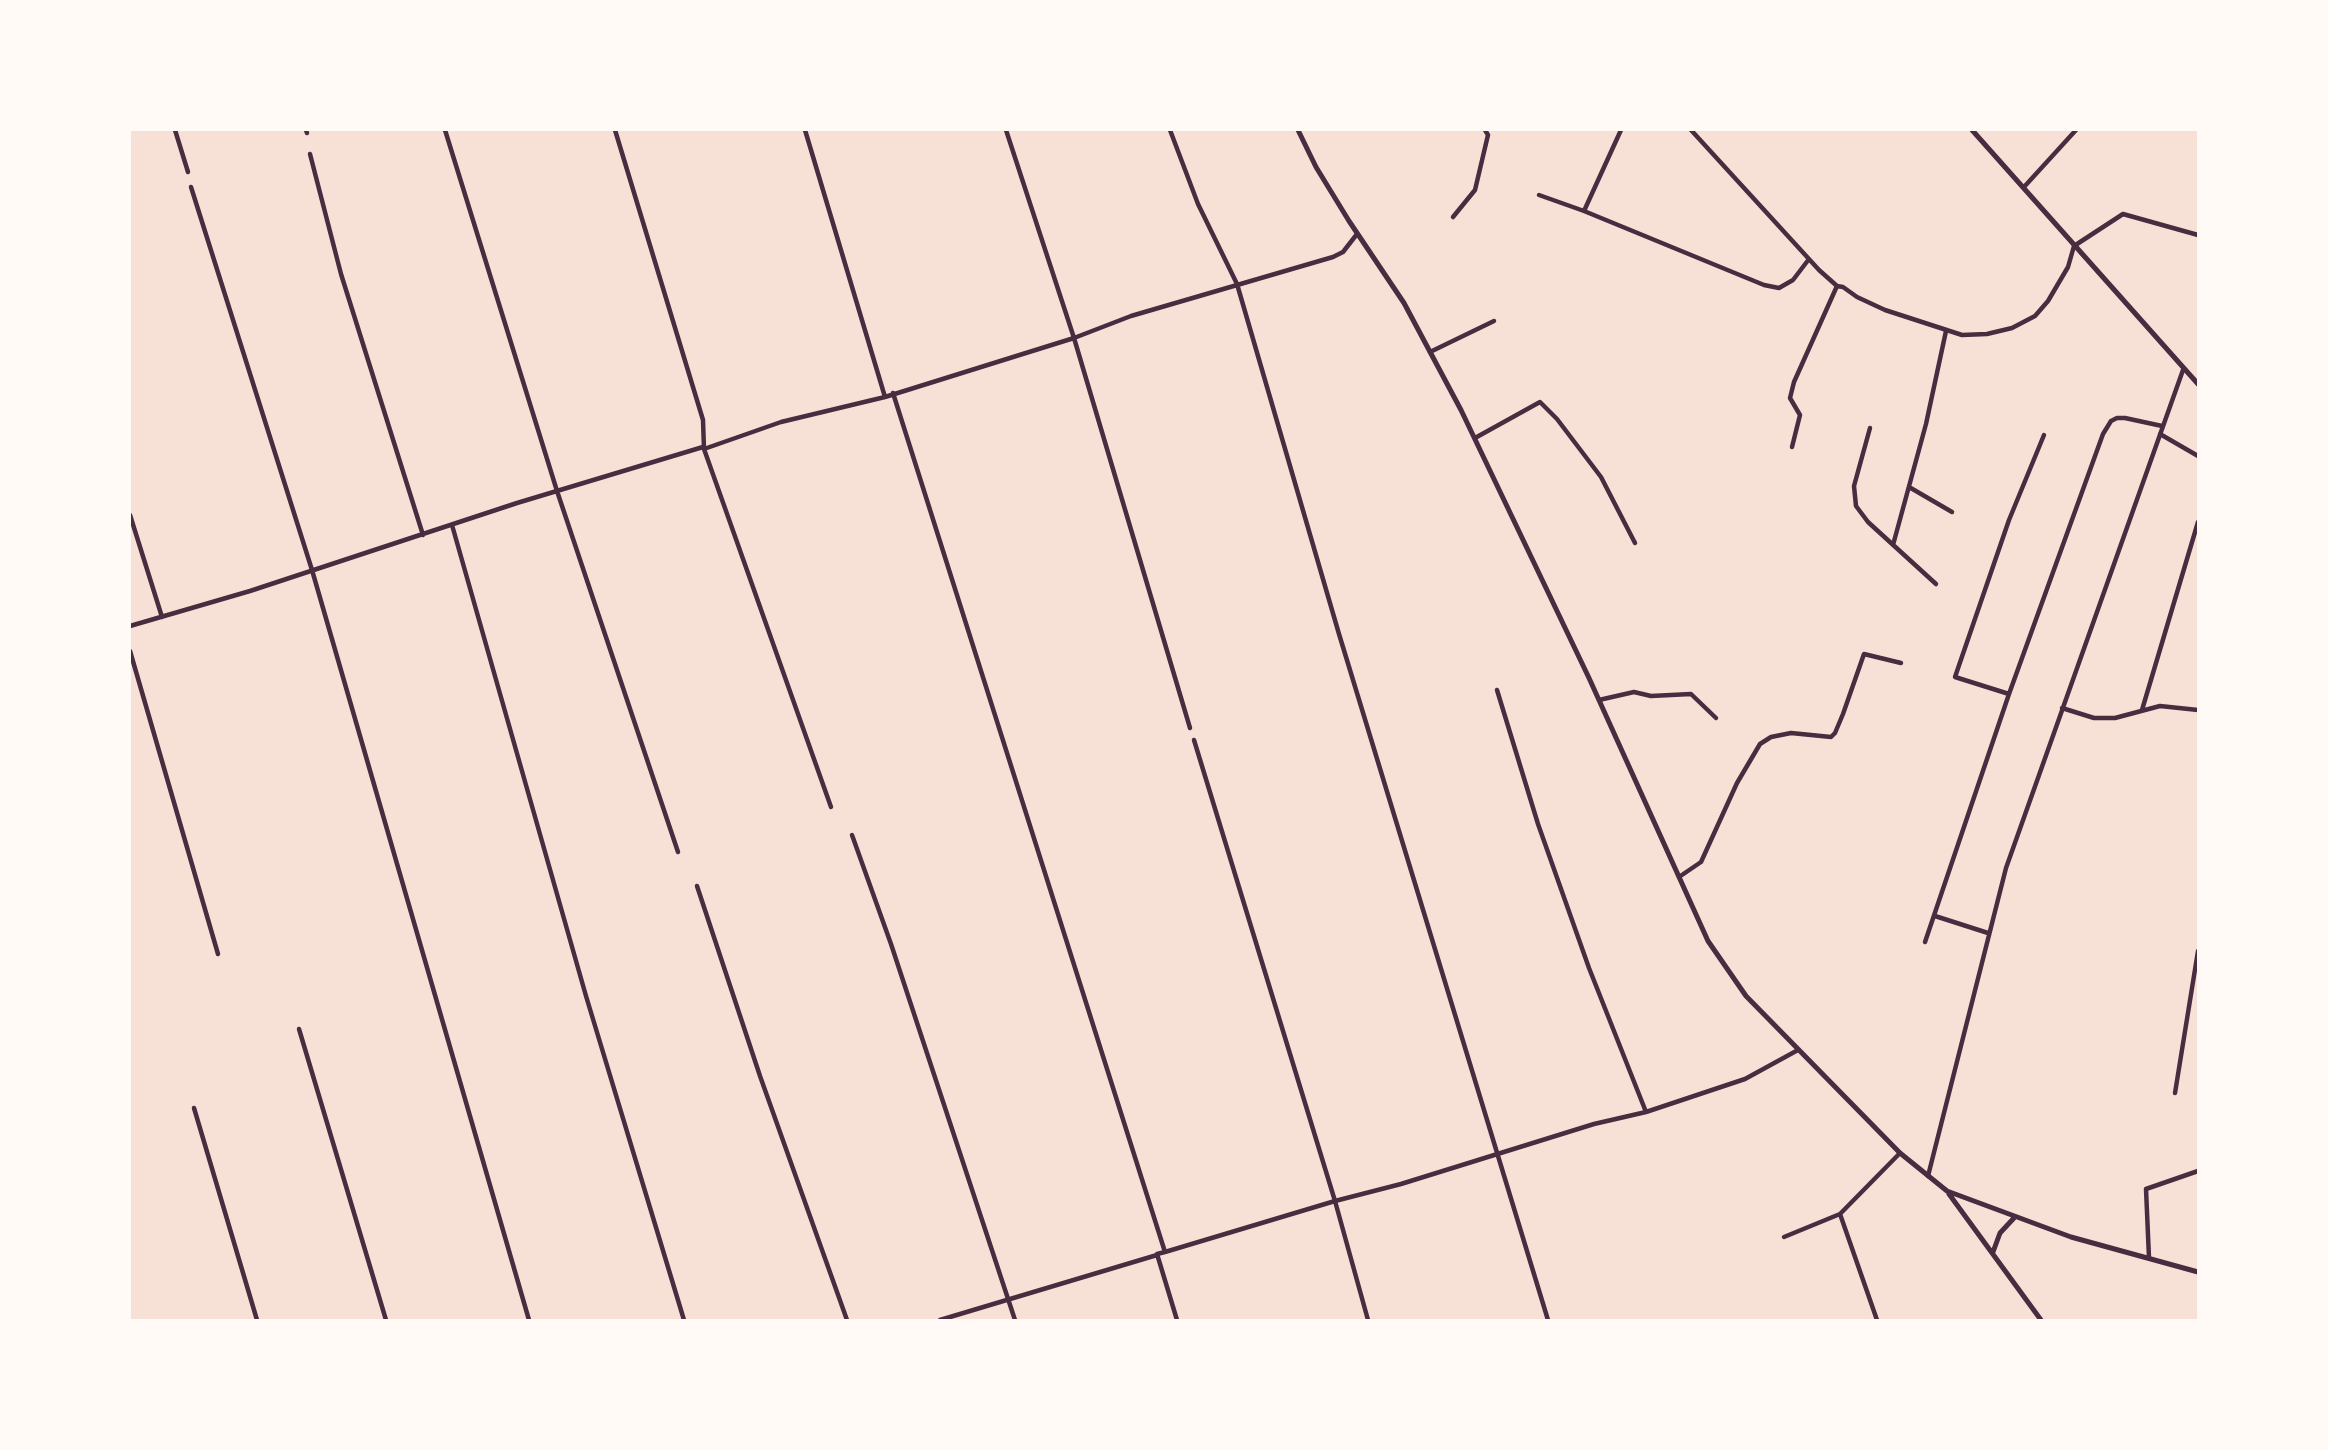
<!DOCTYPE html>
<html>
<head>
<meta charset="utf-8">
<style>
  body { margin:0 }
  #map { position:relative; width:2328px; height:1450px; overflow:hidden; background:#f7e1d7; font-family:"Golos Text",sans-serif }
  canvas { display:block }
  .frame { position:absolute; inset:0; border:131px solid #fffaf5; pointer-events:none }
</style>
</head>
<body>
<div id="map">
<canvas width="2328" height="1450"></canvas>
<div class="frame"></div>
</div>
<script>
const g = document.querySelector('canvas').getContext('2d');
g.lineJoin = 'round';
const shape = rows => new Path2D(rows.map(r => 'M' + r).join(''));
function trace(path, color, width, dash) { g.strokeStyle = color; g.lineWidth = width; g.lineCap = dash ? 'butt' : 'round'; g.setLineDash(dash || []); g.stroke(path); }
const minor = shape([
  [175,130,188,172],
  [306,130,307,133],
  [445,130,557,491,678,852],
  [615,130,703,420,704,449,831,807],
  [805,130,885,397],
  [1006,130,1074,338,1190,728],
  [1170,130,1198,204,1237,284,1339,634,1548,1320],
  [1691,130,1819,270,1837,286,1843,287,1857,297,1885,310,1962,335,1987,334,2012,328,2035,316,2048,301,2068,267,2074,246,2123,214,2198,235],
  [310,154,341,274,423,535],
  [191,187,312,570,529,1320],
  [2024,187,2076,130],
  [1539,195,1584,211,1764,285,1779,288,1793,280,1809,259],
  [1584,211,1621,130],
  [1453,217,1475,190,1488,135,1485,130],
  [1430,352,1494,321],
  [893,393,1165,1252,1157,1254,1177,1320],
  [1870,428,1854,486,1856,506,1868,522,1936,584],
  [2160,434,2198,456],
  [1475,438,1540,402,1557,419,1601,477,1635,543],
  [1792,447,1800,415,1790,398,1794,382,1837,286],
  [1909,487,1952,512],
  [130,515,162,617],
  [452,525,586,996,684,1320],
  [1893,545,1926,424,1946,331],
  [130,626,250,591,517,503,703,447,704,449,781,422,885,397,1074,338,1131,316,1333,257,1343,252,1357,234],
  [130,651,218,954],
  [1497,690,1538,824,1589,968,1646,1112],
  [2009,694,1955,677,2009,520,2044,435],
  [1599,700,1634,692,1651,696,1691,694,1716,718],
  [2062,708,2094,718,2115,718,2160,706,2198,710],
  [2142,710,2198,522],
  [1194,740,1335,1201,1368,1320],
  [852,835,891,944,1015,1320],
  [1679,877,1701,862,1737,783,1760,744,1771,737,1791,733,1831,737,1835,733,1843,714,1864,654,1901,663],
  [697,886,760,1076,847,1320],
  [1935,916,1988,933],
  [1925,942,2009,694,2103,434,2111,421,2117,418,2125,418,2162,426],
  [299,1029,386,1320],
  [2175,1093,2198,951],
  [194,1108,257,1320],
  [1928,1176,2006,868,2183,370],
  [1840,1214,1877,1320],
  [1784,1237,1840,1214,1900,1153],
  [1165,1252,1335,1201,1401,1184,1594,1124,1646,1112,1745,1079,1798,1050],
  [2149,1258,2146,1189,2198,1171],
  [940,1320,1157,1255]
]);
const tertiary = shape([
  [1298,130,1316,167,1349,221,1404,303,1461,410,1589,678,1708,941,1746,996,1900,1153,1947,1191,2071,1237,2198,1272],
  [1972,130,2198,384],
  [1949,1194,2041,1320],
  [1993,1252,2000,1233,2014,1218]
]);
trace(minor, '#4a2c40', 4.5);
trace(tertiary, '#4a2c40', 5);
</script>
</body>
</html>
